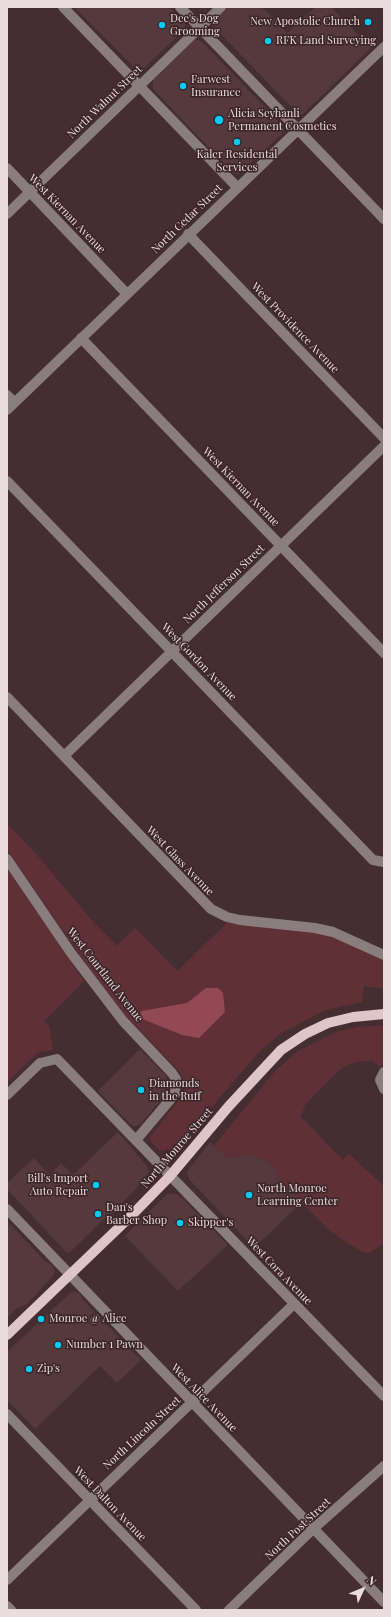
<!DOCTYPE html>
<html>
<head>
<meta charset="utf-8">
<style>
  body { margin:0 }
  #map { position:relative; width:391px; height:1617px; overflow:hidden; background:#452e31; font-family:"Playfair Display",serif }
  canvas { display:block }
  .frame { position:absolute; inset:0; border:8px solid #eadbdc; pointer-events:none }
  .north { position:absolute; left:343px; top:1569px; width:40px; height:40px; -webkit-text-stroke:3px #3a2527; paint-order:stroke; rotate:46deg; font-size:11px; font-weight:700; line-height:16px; text-align:center; color:#eadbdc }
  .north::after { content:''; display:block; margin:auto; width:14px; height:18px; background:#eadbdc; clip-path:polygon(50% 0,100% 100%,50% 72%,0 100%) }
</style>
</head>
<body>
<div id="map">
<canvas width="391" height="1617"></canvas>
<div class="frame"></div>
<div class="north">N</div>
</div>
<script>
const g = document.querySelector('canvas').getContext('2d');
g.lineJoin = 'round';
function fillPath(path, color) { g.fillStyle = color; g.fill(path, 'evenodd'); }
const shape = rows => new Path2D(rows.map(r => 'M' + r).join(''));
function trace(path, color, width, dash) { g.strokeStyle = color; g.lineWidth = width; g.lineCap = dash ? 'butt' : 'round'; g.setLineDash(dash || []); g.stroke(path); }
function write(font, color, halo, rows, align = 'center') {
  g.font = font + ' "Playfair Display",serif'; g.lineWidth = 3; g.setLineDash([]); g.textBaseline = 'middle'; g.strokeStyle = halo; g.fillStyle = color; for (const [text, x, y, turn = 0] of rows) {
    g.save(); g.translate(x, y); g.rotate((+turn || 0) * Math.PI / 180); g.textAlign = isNaN(turn) ? turn : align; if (halo) g.strokeText(text, 0, 0); g.fillText(text, 0, 0); g.restore();
  }
}
const built = shape([
  [74,7,169,7,185,24,185,29,143,69,138,71],
  [228,7,262,7,287,33,315,7,331,7,371,48,303,114,299,115,213,26,214,21],
  [195,39,201,41,283,126,284,131,282,134,239,174,233,173,153,89,153,79],
  [140,1049,166,1076,169,1087,166,1094,143,1121,139,1125,134,1126,131,1125,98,1091],
  [118,1132,147,1166,149,1172,144,1180,114,1212,108,1215,69,1253,65,1251,7,1189,7,1183,34,1158,50,1175,61,1163,73,1175],
  [210,1142,227,1158,252,1155,268,1161,287,1188,302,1202,254,1248,189,1179,187,1172,189,1169],
  [169,1193,177,1194,181,1197,228,1245,178,1291,125,1236,163,1198],
  [7,1221,45,1261,52,1265,55,1273,53,1276,27,1304,17,1308,7,1318],
  [71,1292,76,1292,80,1294,84,1301,141,1360,117,1383,100,1366,35,1429,7,1400,7,1352]
]);
const green = shape([
  [7,824,37,855,94,923,117,946,135,928,177,971,228,922,321,933,343,940,384,959,384,989,364,986,362,1002,325,1010,280,1034,257,1054,176,1149,171,1150,166,1149,165,1151,159,1150,151,1142,150,1137,182,1096,185,1086,180,1072,126,1016,98,981,7,850],
  [187,1003,140,1018,141,1011],
  [7,868,84,981,44,1021,49,1026,53,1050,39,1052,7,1082],
  [384,1025,384,1063,380,1067,372,1061,360,1061,349,1064,339,1070,305,1105,301,1117,343,1160,349,1154,384,1186,384,1243,369,1253,360,1251,330,1231,287,1188,268,1161,252,1155,227,1158,214,1146,275,1071,298,1051,336,1032,358,1027]
]);
const forest = shape([
  [206,988,218,988,223,993,225,1012,199,1038,182,1035,140,1018,141,1011,187,1003]
]);
const minor = shape([
  [63,7,237,187],
  [180,7,384,219],
  [7,168,127,294],
  [7,214,221,7],
  [188,234,384,438],
  [81,338,384,653],
  [7,395,14,402],
  [7,410,384,47],
  [7,481,373,860,384,862],
  [7,697,211,909,227,917,240,920,315,928,333,932,384,955],
  [64,756,384,446],
  [7,859,71,953,123,1021,172,1073,176,1079,175,1094,136,1140],
  [384,1072,380,1080,384,1089],
  [7,1095,40,1063,57,1059,384,1396],
  [7,1209,384,1602],
  [7,1414,196,1610],
  [7,1580,294,1304],
  [7,1606,11,1610],
  [229,1610,313,1529,384,1466]
]);
const major = shape([
  [7,1335,132,1215,170,1176,229,1106,281,1050,305,1034,328,1023,353,1017,384,1014]
]);
const markers = [
  [368,22,4,"#05cbf9"],
  [162,25,4,"#05cbf9"],
  [268,41,4,"#05cbf9"],
  [183,86,4,"#05cbf9"],
  [219,120,5,"#05cbf9"],
  [237,142,4,"#05cbf9"],
  [141,1090,4,"#05cbf9"],
  [96,1185,4,"#05cbf9"],
  [249,1195,4,"#05cbf9"],
  [98,1214,4,"#05cbf9"],
  [180,1223,4,"#05cbf9"],
  [41,1319,4,"#05cbf9"],
  [58,1345,4,"#05cbf9"],
  [29,1369,4,"#05cbf9"]
];
const poiNames = [
  ["Dee's Dog",170,19],
  ["Grooming",170,32],
  ["New Apostolic Church",360,22,"right"],
  ["RFK Land Surveying",276,41],
  ["Farwest",191,80],
  ["Insurance",191,93],
  ["Alicia Seyhanli",228,114],
  ["Permanent Cosmetics",228,127],
  ["Kaler Residental",237,155,"center"],
  ["Services",237,168,"center"],
  ["Diamonds",149,1084],
  ["in the Ruff",149,1097],
  ["Bill's Import",88,1179,"right"],
  ["Auto Repair",88,1192,"right"],
  ["North Monroe",257,1189],
  ["Learning Center",257,1202],
  ["Dan's",106,1208],
  ["Barber Shop",106,1221],
  ["Skipper's",188,1223],
  ["Monroe @ Alice",49,1319],
  ["Number 1 Pawn",66,1345],
  ["Zip's",37,1369]
];
const streetNames = [
  ["North Walnut Street",105,102,-44],
  ["West Kiernan Avenue",67,214,46],
  ["North Cedar Street",187,219,-44],
  ["West Providence Avenue",295,328,46],
  ["West Kiernan Avenue",241,487,46],
  ["North Jefferson Street",224,584,-44],
  ["West Gordon Avenue",199,662,46],
  ["West Glass Avenue",180,861,46],
  ["West Courtland Avenue",105,975,52],
  ["North Monroe Street",177,1148,-49],
  ["West Cora Avenue",279,1271,46],
  ["West Alice Avenue",204,1398,46],
  ["North Lincoln Street",142,1433,-43],
  ["West Dalton Avenue",110,1504,46],
  ["North Post Street",298,1529,-43]
];
fillPath(built, '#55393c');
fillPath(green, '#5f3137');
fillPath(forest, '#934953');
trace(minor, '#8a7d7e', 10);
trace(major, '#dec5c7', 10);
for (const [x, y, r, color] of markers) { const dot = new Path2D(); dot.arc(x, y, r, 0, 2 * Math.PI); g.fillStyle = color; g.fill(dot); trace(dot, '#3a2527', 1.5); }
write('11px', '#eadbdc', '#3a2527', poiNames, 'left');
write('11px', '#eadbdc', '#3a2527', streetNames);
</script>
</body>
</html>
